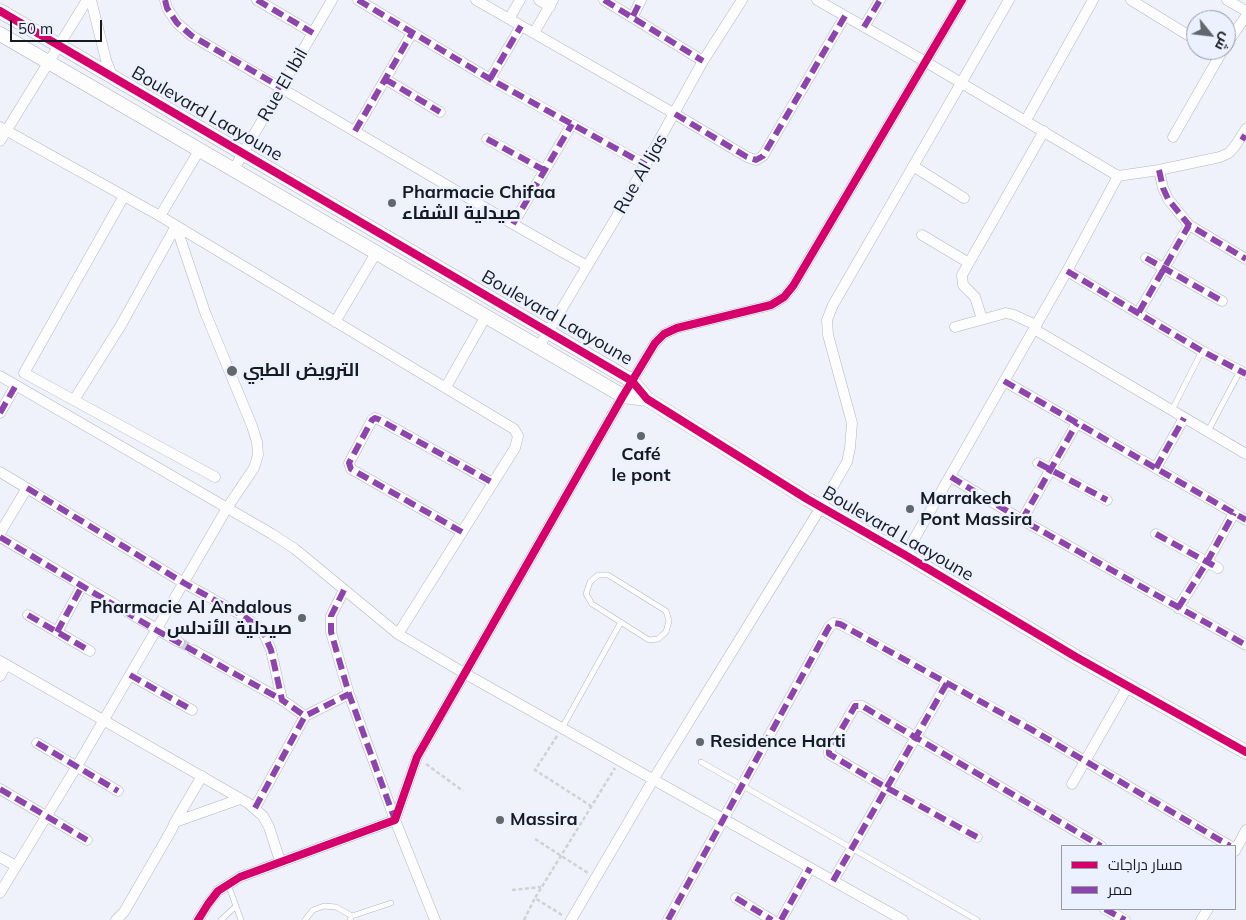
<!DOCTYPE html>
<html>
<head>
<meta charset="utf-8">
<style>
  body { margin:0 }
  #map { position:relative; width:1246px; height:920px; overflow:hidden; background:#eff2fa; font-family:Mulish,Cairo,sans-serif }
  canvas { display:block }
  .legend { position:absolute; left:1061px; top:845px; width:175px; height:65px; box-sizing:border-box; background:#ebf1fe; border:1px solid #969ba6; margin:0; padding:6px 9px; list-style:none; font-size:15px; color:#161a21 }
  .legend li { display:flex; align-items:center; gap:10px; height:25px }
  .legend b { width:25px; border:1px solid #969ba6 }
  .north { position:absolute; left:1186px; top:10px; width:50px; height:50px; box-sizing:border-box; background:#ebf1fe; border:1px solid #969ba6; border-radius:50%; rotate:119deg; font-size:14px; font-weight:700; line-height:20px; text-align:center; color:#161a21 }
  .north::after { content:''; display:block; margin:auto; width:18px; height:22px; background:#62666d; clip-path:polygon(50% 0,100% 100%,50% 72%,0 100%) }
  .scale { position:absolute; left:10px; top:20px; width:92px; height:22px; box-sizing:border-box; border:2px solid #161a21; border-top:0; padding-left:6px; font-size:15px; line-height:18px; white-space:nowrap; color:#161a21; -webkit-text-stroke:4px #ebf1fe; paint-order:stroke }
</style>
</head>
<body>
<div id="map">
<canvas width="1246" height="920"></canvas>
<ul class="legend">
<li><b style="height:6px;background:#d6006c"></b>مسار دراجات</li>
<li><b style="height:6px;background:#8e44ad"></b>ممر</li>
</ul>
<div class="north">ش</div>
<div class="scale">50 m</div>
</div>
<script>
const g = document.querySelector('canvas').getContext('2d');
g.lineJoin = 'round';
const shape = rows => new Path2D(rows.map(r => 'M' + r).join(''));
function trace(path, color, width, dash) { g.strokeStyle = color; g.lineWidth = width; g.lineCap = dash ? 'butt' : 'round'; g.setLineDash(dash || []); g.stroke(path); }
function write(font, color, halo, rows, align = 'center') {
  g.font = font + ' Mulish,Cairo,sans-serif'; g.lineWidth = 5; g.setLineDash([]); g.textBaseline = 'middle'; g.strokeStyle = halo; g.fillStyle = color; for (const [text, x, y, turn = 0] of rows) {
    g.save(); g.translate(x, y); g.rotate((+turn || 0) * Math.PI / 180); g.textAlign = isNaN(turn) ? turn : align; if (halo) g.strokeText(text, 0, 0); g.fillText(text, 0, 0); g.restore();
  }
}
const streetTunnel = shape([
  [179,642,193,650]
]);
const path = shape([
  [557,736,535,770,591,806],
  [426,764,463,791],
  [535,839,588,873],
  [512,890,541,887],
  [562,915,535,898,615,768],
  [524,920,535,898]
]);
const lane = shape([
  [1172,410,1202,351],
  [1208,431,1240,371],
  [598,575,608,575,666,611,669,621,666,632,658,639,649,640,592,604,586,594,590,582,598,575],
  [562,728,621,622],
  [701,762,977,920],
  [228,884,241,920],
  [221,920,236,906],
  [305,920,313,910,324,906,336,907,352,916],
  [350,920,352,916,391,903]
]);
const street = shape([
  [91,0,106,60,112,76],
  [165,0,167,8,177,23,192,36,513,224,587,266],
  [257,0,313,33],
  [358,0,490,79,646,165],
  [476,0,675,114,747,157,756,160,763,156,845,16],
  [539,0,550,7],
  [604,0,703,61],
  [817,0,926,62,1118,176,1159,170,1220,157,1229,153,1235,146,1246,129],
  [1131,0,1196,40],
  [1227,0,1246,11],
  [633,16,641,0],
  [509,19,520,0],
  [864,27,880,0],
  [534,33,553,0],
  [1226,45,1246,16],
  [385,79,440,112],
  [490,79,521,26],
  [1026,120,1093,0],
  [0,127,160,216,514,429,518,436,515,448,398,634],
  [355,131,412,33],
  [1173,137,1223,50],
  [487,139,544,170],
  [0,141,87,0],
  [913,166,964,198],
  [234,169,332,0],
  [1159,170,1163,188,1168,199,1189,225,1246,259],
  [124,196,24,373,215,477],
  [160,216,200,149],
  [513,224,572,124],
  [922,235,969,263],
  [1146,258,1222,301],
  [1067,271,1202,351,1246,374],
  [1139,312,1189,225],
  [982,319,975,297,963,285,962,275,1044,131],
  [335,322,376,253],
  [955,327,1006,313,1014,315,1036,325],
  [1034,329,1246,454],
  [539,347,617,216,703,61,742,0],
  [0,376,272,534,295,549,398,634,464,673,903,920],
  [1004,381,1246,520],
  [446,387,486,316],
  [74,400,121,325,176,226],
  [0,413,16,385],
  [1038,463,1107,500],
  [1156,468,1184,418],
  [0,472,184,583,245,617,257,626,265,636,271,650,282,700,305,716],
  [951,477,1022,520,1246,645],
  [1022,520,1077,423],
  [462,532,351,469,349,463,372,420,375,418,378,419,493,483],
  [0,533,27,488],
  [1156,534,1218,568],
  [0,537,179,642],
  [905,555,1067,271,1118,176],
  [344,590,331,616,331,632,349,694,395,820,435,920],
  [1178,608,1207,562,1234,513],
  [28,615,90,651],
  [57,632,82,586],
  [193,650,282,700],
  [0,661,248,803,263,816,269,827,280,861],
  [130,675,192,710],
  [0,676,6,665],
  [37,743,118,791],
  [1072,784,1128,686],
  [0,789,87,840],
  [255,808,305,716,349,694],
  [175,822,202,776],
  [977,837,887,788,829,754,829,751,855,706,862,706,1101,846],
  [1235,851,1246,830],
  [0,857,16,866],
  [833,881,947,683],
  [0,893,77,766,227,508,254,468,258,455,257,442,252,426,205,312,176,226],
  [736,898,772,920],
  [1105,909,1125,920],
  [116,920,124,912,172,829,175,822,240,799],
  [198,920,208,904,218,891,240,877,395,820,417,757,623,396,655,343,664,334,677,328,771,305,784,297,793,286,962,0],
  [571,920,653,780,821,507,847,462,850,448,852,423,828,335,827,320,833,305,1009,0],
  [668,920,829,627,834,623,840,624,1034,731,1230,846],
  [781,920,810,868],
  [1201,920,1208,909]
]);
const secondary = shape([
  [0,11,632,381,647,399,807,499,905,555,1076,657,1246,752],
  [0,34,623,396,647,399]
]);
const quiet = shape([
  [165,0,167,8,177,23,192,36,282,88],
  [257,0,313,33],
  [358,0,490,79,646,165],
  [604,0,703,61],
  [633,16,641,0],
  [864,27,880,0],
  [385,79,440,112],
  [490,79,521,26],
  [675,114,747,157,756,160,763,156,845,16],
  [355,131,412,33],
  [1241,136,1246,139],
  [487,139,544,170],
  [1159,170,1163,188,1168,199,1189,225,1246,259],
  [513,224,572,124],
  [1146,258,1222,301],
  [1067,271,1202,351,1246,374],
  [1139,312,1189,225],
  [1004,381,1246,520],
  [0,413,16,385],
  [1038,463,1107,500],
  [1156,468,1184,418],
  [951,477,1022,520,1246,645],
  [27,488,184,583,245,617,257,626,265,636,271,650,282,700,305,716],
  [1022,520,1077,423],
  [462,532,351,469,349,463,372,420,375,418,378,419,493,483],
  [1156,534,1218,568],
  [0,537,156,630,282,700],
  [344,590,331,616,331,632,349,694,395,820],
  [1178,608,1207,562,1234,513],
  [28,615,90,651],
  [57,632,82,586],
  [130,675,192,710],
  [37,743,118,791],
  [0,789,87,840],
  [255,808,305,716,349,694],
  [977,837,887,788,829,754,829,751,855,706,862,706,1101,846],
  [833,881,947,683],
  [736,898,772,920],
  [1105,909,1125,920],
  [668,920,829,627,834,623,840,624,1034,731,1230,846],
  [781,920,810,868]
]);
const cycleway = shape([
  [0,11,632,381,647,399,807,499,905,555,1076,657,1246,752],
  [198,920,208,904,218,891,240,877,395,820,417,757,623,396,655,343,664,334,677,328,771,305,784,297,793,286,962,0]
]);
const markers = [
  [392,203,5,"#62666d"],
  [232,371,6,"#62666d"],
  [641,436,5,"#62666d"],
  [910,509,5,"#62666d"],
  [302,618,5,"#62666d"],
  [700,742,5,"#62666d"],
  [500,820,5,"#62666d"]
];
const streetNames = [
  ["Rue El Ibil",283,85,-60],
  ["Boulevard Laayoune",207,114,30],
  ["Rue Al Ijas",641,174,-60],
  ["Boulevard Laayoune",557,318,30],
  ["Boulevard Laayoune",898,534,30]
];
const poiNames = [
  ["Pharmacie Chifaa",402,193],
  ["صيدلية الشفاء",402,214],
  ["الترويض الطبي",243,371],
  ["Café",641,455,"center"],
  ["le pont",641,476,"center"],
  ["Marrakech",920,499],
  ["Pont Massira",920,520],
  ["Pharmacie Al Andalous",292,608,"right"],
  ["صيدلية الأندلس",292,629,"right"],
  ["Residence Harti",710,742],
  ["Massira",510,820]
];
trace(streetTunnel, '#ced2d9', 10, [10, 5]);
trace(lane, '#b2b6bc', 6);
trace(street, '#b2b6bc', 11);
trace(secondary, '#b2b6bc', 15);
trace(path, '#d0d1d3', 2.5, [4, 2.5]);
trace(lane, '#fdfdfe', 5);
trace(street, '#fdfdfe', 10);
trace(secondary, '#fdfdfe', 14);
trace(quiet, '#8e44ad', 6, [12, 6]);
trace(cycleway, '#d6006c', 8);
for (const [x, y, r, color] of markers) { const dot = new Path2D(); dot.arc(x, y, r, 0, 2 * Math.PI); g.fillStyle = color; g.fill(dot); trace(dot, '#ebf1fe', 2); }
write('18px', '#161a21', '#ebf1fe', streetNames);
write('bold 18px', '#161a21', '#ebf1fe', poiNames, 'left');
</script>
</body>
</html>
